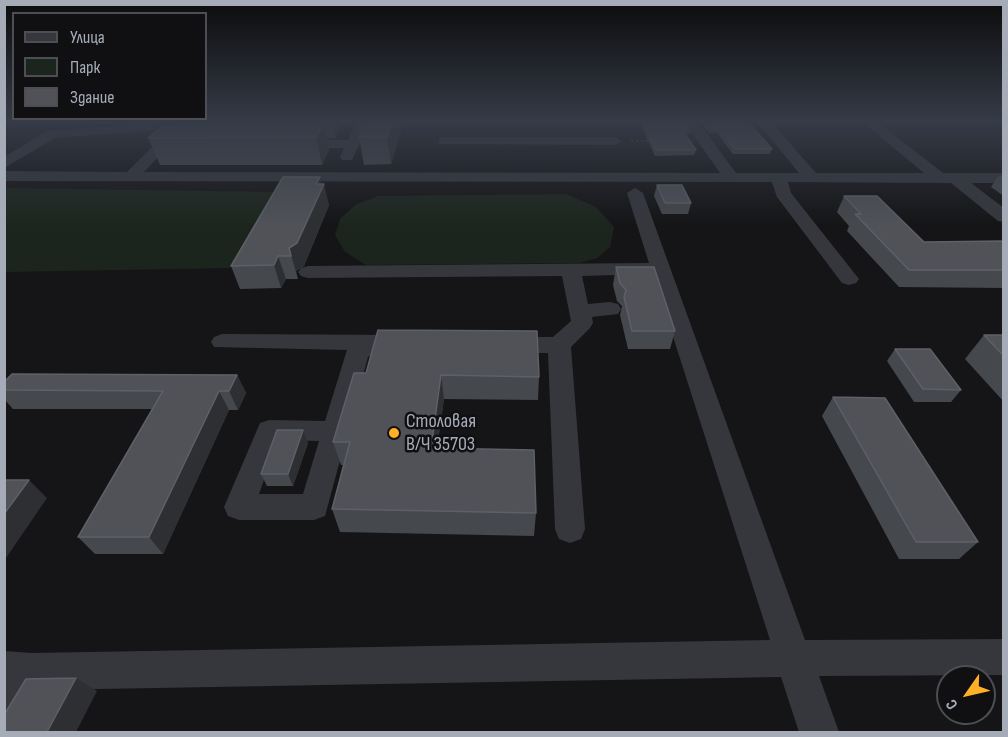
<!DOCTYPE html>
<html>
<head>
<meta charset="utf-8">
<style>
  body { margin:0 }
  #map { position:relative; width:1008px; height:737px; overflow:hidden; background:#151517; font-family:"Sofia Sans Condensed",sans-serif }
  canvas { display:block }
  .frame { position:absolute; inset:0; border:6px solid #a5acb8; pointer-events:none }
  .legend { position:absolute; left:12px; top:12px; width:195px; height:108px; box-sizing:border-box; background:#101012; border:2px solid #4c4e54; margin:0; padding:8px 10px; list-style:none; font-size:18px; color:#a5acb8 }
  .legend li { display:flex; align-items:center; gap:12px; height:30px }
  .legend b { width:30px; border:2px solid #4c4e54 }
  .north { position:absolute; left:936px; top:665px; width:60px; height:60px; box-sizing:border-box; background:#101012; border:2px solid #4c4e54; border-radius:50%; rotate:236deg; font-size:16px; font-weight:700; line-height:24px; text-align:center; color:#a5acb8 }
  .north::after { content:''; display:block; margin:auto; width:21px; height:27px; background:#ffb025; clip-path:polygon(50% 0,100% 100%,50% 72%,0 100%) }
</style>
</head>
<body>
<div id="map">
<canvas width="1008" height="737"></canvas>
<div class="frame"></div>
<ul class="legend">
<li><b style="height:8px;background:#35373c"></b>Улица</li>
<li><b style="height:16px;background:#1c251d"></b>Парк</li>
<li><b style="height:16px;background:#505258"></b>Здание</li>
</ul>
<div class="north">С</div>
</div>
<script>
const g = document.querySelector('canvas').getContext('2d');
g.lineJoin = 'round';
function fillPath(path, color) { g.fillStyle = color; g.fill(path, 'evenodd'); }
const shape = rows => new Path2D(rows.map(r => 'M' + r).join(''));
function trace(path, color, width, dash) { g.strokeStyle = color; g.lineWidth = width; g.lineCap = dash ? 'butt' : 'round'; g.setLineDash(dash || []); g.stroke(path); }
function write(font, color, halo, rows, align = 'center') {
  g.font = font + ' "Sofia Sans Condensed",sans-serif'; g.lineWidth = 5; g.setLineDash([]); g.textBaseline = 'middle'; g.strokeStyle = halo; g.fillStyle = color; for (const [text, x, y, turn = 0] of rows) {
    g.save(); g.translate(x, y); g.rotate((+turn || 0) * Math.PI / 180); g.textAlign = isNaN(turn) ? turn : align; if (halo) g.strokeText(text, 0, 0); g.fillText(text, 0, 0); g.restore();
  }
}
const green = shape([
  [4,188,280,192,230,268,5,272],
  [566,194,596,207,614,227,610,247,597,258,580,263,366,265,345,252,335,235,340,219,355,205,378,196]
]);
const path = shape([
  [4,132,15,123],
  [631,141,651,141]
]);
const minor = shape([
  [149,123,156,124,156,130,55,138,4,168,4,157,47,131,149,123],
  [176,123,191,123,144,172,720,173,685,123,699,123,736,173,799,173,758,123,772,123,816,173,924,173,864,123,879,123,943,173,1004,173,1004,183,971,183,1004,208,1004,222,998,221,951,183,788,182,791,193,859,279,856,283,849,285,842,283,777,197,772,182,4,181,4,171,127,172,176,123],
  [355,123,369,123,352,160,342,160,340,157,344,148,297,148,290,144,297,140,348,140,355,123],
  [444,137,615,137,622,141,615,145,439,144,439,138,444,137],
  [635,188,643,193,805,640,1004,639,1004,675,819,676,839,732,799,732,781,677,42,690,20,732,4,732,4,651,32,653,770,640,653,274,582,276,588,304,610,302,618,304,621,309,618,314,592,317,593,323,590,328,571,347,585,529,581,539,570,543,559,539,555,529,548,353,505,353,497,350,494,345,497,340,505,337,553,337,571,321,562,276,308,278,301,276,298,272,301,268,308,266,649,263,627,193,635,188],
  [222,334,407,335,415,338,418,343,415,348,407,351,377,351,368,357,325,516,314,520,239,520,228,516,224,507,260,423,269,420,325,421,347,350,214,347,211,342,214,337,222,334],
  [278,440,319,441,303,494,259,494,278,440]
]);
const wall = shape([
  [178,123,343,123,335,138,327,138,329,150,322,165,160,165,148,138,178,125],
  [403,123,391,164,364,165,359,137],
  [640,123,688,123,691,128,690,134,685,134,696,150,694,155,655,156],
  [701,123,749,123,772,149,770,154,733,154,717,133,709,133],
  [998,176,1004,176,1004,196,991,187],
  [321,184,329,205,304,266,296,271,298,279,286,279,281,288,240,289,231,266],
  [657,185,691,203,688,214,662,214,654,196],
  [844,196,924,242,1004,241,1004,288,899,287,847,231,849,226,837,212],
  [616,267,675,331,670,349,628,349,620,315,622,306,617,301,613,285],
  [984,335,1004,335,1004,402,965,359],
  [895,349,961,390,951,402,914,402,887,361],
  [354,373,539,377,538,400,444,399,437,448,536,513,534,536,340,532,332,509,343,465,341,465,333,442],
  [237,375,246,393,238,410,229,410,163,554,95,554,78,537,152,409,13,409,4,399,4,382],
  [833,397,978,542,959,559,899,559,822,416],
  [308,443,293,486,267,486,261,474]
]);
const shadedWall = shape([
  [332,123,343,123,335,138],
  [392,123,403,123,391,164,387,137],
  [324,124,329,150,322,165,316,137],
  [320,177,322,188,324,184,329,205,304,266,296,271,298,279,289,248],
  [278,256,286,279,281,288,274,265],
  [237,375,246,393,238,410,229,391],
  [441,375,444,399,434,471,431,448],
  [219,391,229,410,163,554,149,537],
  [303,430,308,443,293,486,288,474],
  [29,480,47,498,4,561,4,514],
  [76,678,97,691,76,732,47,732]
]);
const building = shape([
  [365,123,392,123,387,137,359,137,365,123],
  [643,123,688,123,691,128,682,129,696,150,656,150,643,123],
  [706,123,749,123,772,149,735,149,719,128,711,128,706,123],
  [324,124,316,137,148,138,161,126,324,124],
  [283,177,320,177,316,184,324,184,297,243,289,248,291,256,278,256,274,265,231,266,283,177],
  [657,185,682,185,691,203,665,203,657,185],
  [844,196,877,196,924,242,1004,241,1004,270,909,270,855,214,861,214,844,196],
  [616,267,654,267,675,331,632,331,624,297,626,290,620,283,616,267],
  [378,330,537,331,539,377,441,375,431,448,534,450,536,513,332,509,350,442,333,442,354,373,366,373,378,330],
  [984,335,1004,335,1004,356,984,335],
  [895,349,930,349,961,390,923,389,895,349],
  [12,374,237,375,229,391,219,391,149,537,78,537,163,391,4,390,4,382,12,374],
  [833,397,885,398,978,542,916,542,833,397],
  [277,430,303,430,288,474,261,474,277,430],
  [4,480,29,480,4,514,4,480],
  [76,678,47,732,4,732,4,715,26,679,76,678]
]);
const markers = [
  [394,433,6,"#ffb025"]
];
const poiNames = [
  ["Столовая",406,422],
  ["В/Ч 35703",406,445]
];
fillPath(green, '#1c251d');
trace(path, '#3b3e43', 2, [2, 3]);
fillPath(minor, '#35373c');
fillPath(wall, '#45484c');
fillPath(shadedWall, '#2e2f32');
fillPath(building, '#505258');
trace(building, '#5d6067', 1.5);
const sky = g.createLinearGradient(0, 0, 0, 226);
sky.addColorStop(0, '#0c0c0d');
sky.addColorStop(0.54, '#353b47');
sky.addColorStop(1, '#353b4700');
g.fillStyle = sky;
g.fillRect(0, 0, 1008, 226);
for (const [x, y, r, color] of markers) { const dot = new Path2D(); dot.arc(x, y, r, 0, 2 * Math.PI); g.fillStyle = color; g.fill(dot); trace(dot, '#101012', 2); }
write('20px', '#a5acb8', '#101012', poiNames, 'left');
</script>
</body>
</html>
